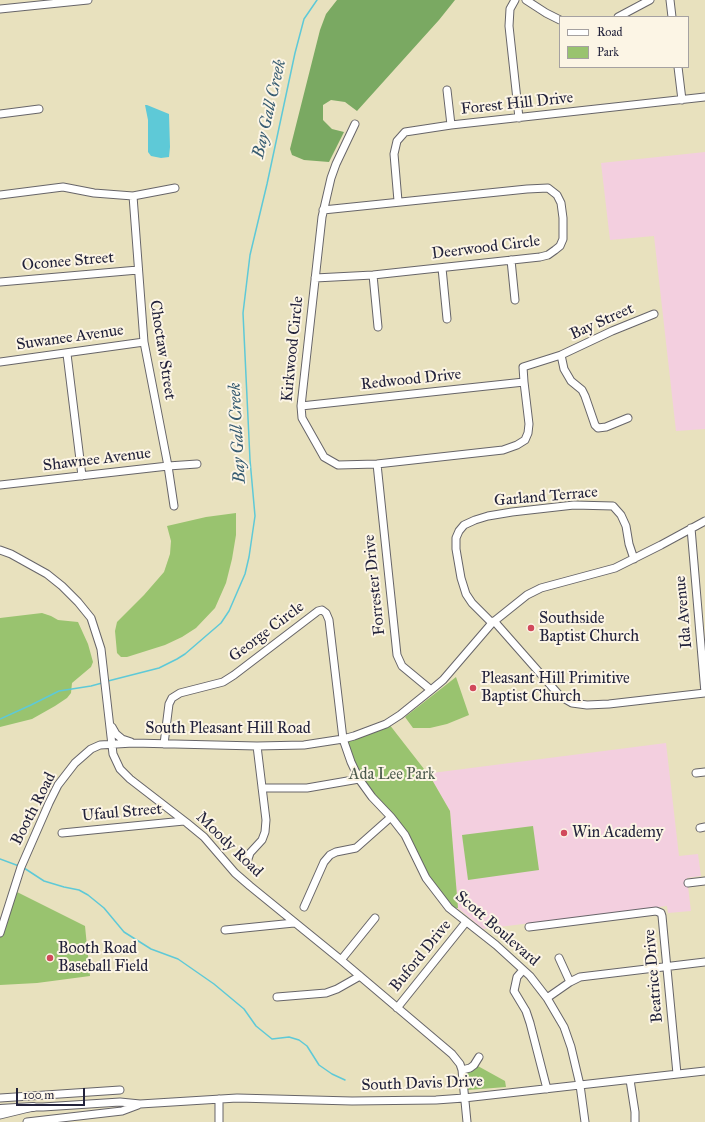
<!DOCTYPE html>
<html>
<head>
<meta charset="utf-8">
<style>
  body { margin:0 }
  #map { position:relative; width:705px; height:1122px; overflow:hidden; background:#e8e1be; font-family:"IM FELL Great Primer",serif }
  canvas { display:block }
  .legend { position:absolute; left:559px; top:16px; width:130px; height:52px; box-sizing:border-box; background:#fcf5e5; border:1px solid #a5a1a1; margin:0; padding:5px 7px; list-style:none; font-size:12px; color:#22223b }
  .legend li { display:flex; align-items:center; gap:8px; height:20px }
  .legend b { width:20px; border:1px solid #a5a1a1 }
  .scale { position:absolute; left:16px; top:1088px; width:69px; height:18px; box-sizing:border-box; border:2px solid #22223b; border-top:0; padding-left:5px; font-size:12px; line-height:14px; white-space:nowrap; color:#22223b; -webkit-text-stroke:3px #fcf5e5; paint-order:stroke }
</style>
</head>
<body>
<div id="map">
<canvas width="705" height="1122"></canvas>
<ul class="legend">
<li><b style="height:5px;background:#fff"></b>Road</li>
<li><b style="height:11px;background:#99c36f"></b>Park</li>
</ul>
<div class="scale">100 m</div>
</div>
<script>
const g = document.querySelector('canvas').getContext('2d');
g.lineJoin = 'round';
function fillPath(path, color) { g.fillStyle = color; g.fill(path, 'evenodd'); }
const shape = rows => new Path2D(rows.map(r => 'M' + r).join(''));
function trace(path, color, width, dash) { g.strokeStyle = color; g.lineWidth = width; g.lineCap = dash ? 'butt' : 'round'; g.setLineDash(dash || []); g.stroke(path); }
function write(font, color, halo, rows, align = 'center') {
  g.font = font + ' "IM FELL Great Primer",serif'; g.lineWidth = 4; g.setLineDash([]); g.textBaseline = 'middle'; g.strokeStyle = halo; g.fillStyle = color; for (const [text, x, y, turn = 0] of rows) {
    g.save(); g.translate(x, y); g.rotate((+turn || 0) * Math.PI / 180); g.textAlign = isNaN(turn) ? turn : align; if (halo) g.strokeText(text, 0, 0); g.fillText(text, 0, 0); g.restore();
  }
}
const built = shape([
  [705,152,705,429,676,431,654,236,610,240,601,163],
  [666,743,679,856,698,854,701,876,687,878,691,911,668,913,667,906,483,929,458,908,450,811,431,778,432,773]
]);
const green = shape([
  [236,513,236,535,232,559,226,583,215,608,196,628,182,637,165,645,127,657,121,657,117,653,115,631,117,622,144,595,164,572,170,554,171,541,167,526,206,517],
  [42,613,51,616,58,620,78,622,88,644,93,662,91,667,72,683,71,693,67,698,55,706,32,719,0,727,0,618],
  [456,677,469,715,447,724,430,728,413,728,405,717],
  [389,724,431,778,450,811,458,908,455,908,439,893,426,878,406,834,360,779,345,740],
  [533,826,539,870,468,880,462,835],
  [13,890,85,926,90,976,37,983,0,985,0,933],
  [476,1065,505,1081,506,1087,468,1090,464,1073]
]);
const forest = shape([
  [337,0,455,0,439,20,357,111,345,102,331,100,323,105,323,120,332,129,344,132,329,162,304,160,292,155,290,149,320,30,326,14]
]);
const water = shape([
  [145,105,147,105,169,114,170,147,169,157,161,158,151,156,148,152,148,120]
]);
const stream = shape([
  [108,681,159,668,177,659,185,654,221,623,229,611,245,574,249,557,255,516,250,460,243,313,250,255,267,184,295,53,304,19,317,0],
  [0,719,31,705,59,691,91,686,102,683],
  [0,859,19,866],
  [24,868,44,881,64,887,79,890,88,895,104,908,124,932,151,949,178,959,214,984,244,1009,256,1026,272,1039,289,1037,299,1040,307,1046,319,1065,332,1074,345,1080]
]);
const minor = shape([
  [515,0,510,9,509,26,519,118],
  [526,0,546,13,560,20],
  [670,0,672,17],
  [0,9,88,0],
  [618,17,650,0],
  [678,67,682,100],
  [447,90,451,125],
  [0,114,39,109],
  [355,124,336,164,331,178,322,217,301,406,302,418,324,457,338,465,377,464,503,450,517,445,525,440,528,433,529,424,524,382,523,367,561,355,612,331,654,314],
  [0,195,63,187,94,193,133,196,175,188],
  [133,196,144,342,168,466,174,506],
  [398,201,394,154,397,141,405,132,451,125,705,97],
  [511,260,515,300],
  [442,268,447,319],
  [373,275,378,327],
  [315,278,373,275,540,257,548,255,555,250,560,246,563,239,563,218,561,203,557,195,548,188,527,189,323,210],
  [0,282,138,270],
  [67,354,82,476],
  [561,355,564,369,571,381,582,390,585,396,595,425,598,428,606,427,628,418],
  [0,362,144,342],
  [301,406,524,382],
  [377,464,397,655,402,666,431,690],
  [0,485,168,466,197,464],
  [691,528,705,693],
  [0,550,11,554,47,574,62,586,78,602,91,618,101,649,113,754,120,769,130,779,187,823,204,837,235,873,250,886,341,960,452,1054,460,1064,462,1070,467,1122],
  [494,621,560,696,572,703,587,705,609,704,705,693],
  [492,623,472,603,466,594,461,578,456,549,456,538,459,531,464,525,475,520,488,516,512,512,574,505,613,506,621,515,626,526,629,544,634,559],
  [112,727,116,734,122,739,131,742],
  [164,744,169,704,172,698,180,693,223,682,234,675,318,611,322,610,326,613,329,620,343,739,351,762,359,779,372,797,391,817,405,835,426,878,449,908,496,945,530,976,547,998,564,1027,571,1047,580,1085,585,1122],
  [696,773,705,772],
  [262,788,307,788,359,779],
  [700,828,705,827],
  [62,833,184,821],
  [247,862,250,853,262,840,265,832,266,820,257,746],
  [688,883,705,881],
  [304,907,324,862,330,855,336,852,356,848,391,817],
  [529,927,656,911,661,913,662,916,677,1074],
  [225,930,294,923],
  [0,933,21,867,49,803,58,785,75,763,91,749,100,745,133,743,257,746,304,745,343,739,354,736,386,724,400,715,431,690,443,680,492,623,527,595,541,588,615,568,661,545,705,521],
  [559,958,570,982],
  [341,960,375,918],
  [523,970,517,977,514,991,526,1011,530,1023,547,1089],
  [277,997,326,993,337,989,360,976],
  [547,998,570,982,580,977,705,962],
  [397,1008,466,922],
  [462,1070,470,1068,474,1065,479,1057],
  [630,1080,635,1112,635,1122],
  [0,1098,120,1090],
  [219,1099,219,1122],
  [0,1115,33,1107,43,1107,120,1102,140,1104,237,1098,352,1101,436,1100,464,1098,705,1071],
  [27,1122,122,1111,138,1105]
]);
const major = shape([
  [0,1109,33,1107]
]);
const markers = [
  [531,628,4,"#d1495b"],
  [473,688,4,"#d1495b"],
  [564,833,4,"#d1495b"],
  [50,958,4,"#d1495b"]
];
const streetNames = [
  ["Forest Hill Drive",517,104,-6],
  ["Deerwood Circle",486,248,-7],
  ["Oconee Street",68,262,-5],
  ["Bay Street",602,322,-24],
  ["Suwanee Avenue",70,338,-8],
  ["Kirkwood Circle",293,349,-84],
  ["Choctaw Street",162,350,81],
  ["Redwood Drive",411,380,-6],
  ["Shawnee Avenue",97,460,-7],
  ["Garland Terrace",546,497,-5],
  ["Forrester Drive",375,585,-96],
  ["Ida Avenue",684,612,-95],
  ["George Circle",267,632,-37],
  ["South Pleasant Hill Road",228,729],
  ["Booth Road",34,809,-63],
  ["Ufaul Street",122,813,-5],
  ["Moody Road",229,845,44],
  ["Scott Boulevard",497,929,41],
  ["Buford Drive",421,956,-51],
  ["Beatrice Drive",654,976,-95],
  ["South Davis Drive",422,1084,-2]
];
const poiNames = [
  ["Southside",539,619],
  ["Baptist Church",539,637],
  ["Pleasant Hill Primitive",481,679],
  ["Baptist Church",481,697],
  ["Win Academy",572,833],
  ["Booth Road",58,949],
  ["Baseball Field",58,967]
];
const parkNames = [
  ["Ada Lee Park",392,775]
];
const waterNames = [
  ["Bay Gall Creek",270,109,-77],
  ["Bay Gall Creek",238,433,-93]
];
fillPath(built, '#f3cfdf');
fillPath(green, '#99c36f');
fillPath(forest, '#7aa962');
fillPath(water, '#5ec9d7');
trace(stream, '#5ec9d7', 1.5);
trace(minor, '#676569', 9);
trace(major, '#676569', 10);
trace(minor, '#fff', 7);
trace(major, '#fff', 8);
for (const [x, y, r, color] of markers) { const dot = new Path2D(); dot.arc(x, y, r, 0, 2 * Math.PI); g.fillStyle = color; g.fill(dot); trace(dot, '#fcf5e5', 1.5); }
write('16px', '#22223b', '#fcf5e5', streetNames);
write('16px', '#22223b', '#fcf5e5', poiNames, 'left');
write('16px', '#4c5a4d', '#fcf5e5', parkNames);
write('italic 17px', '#375c72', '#fcf5e5', waterNames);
</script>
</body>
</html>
